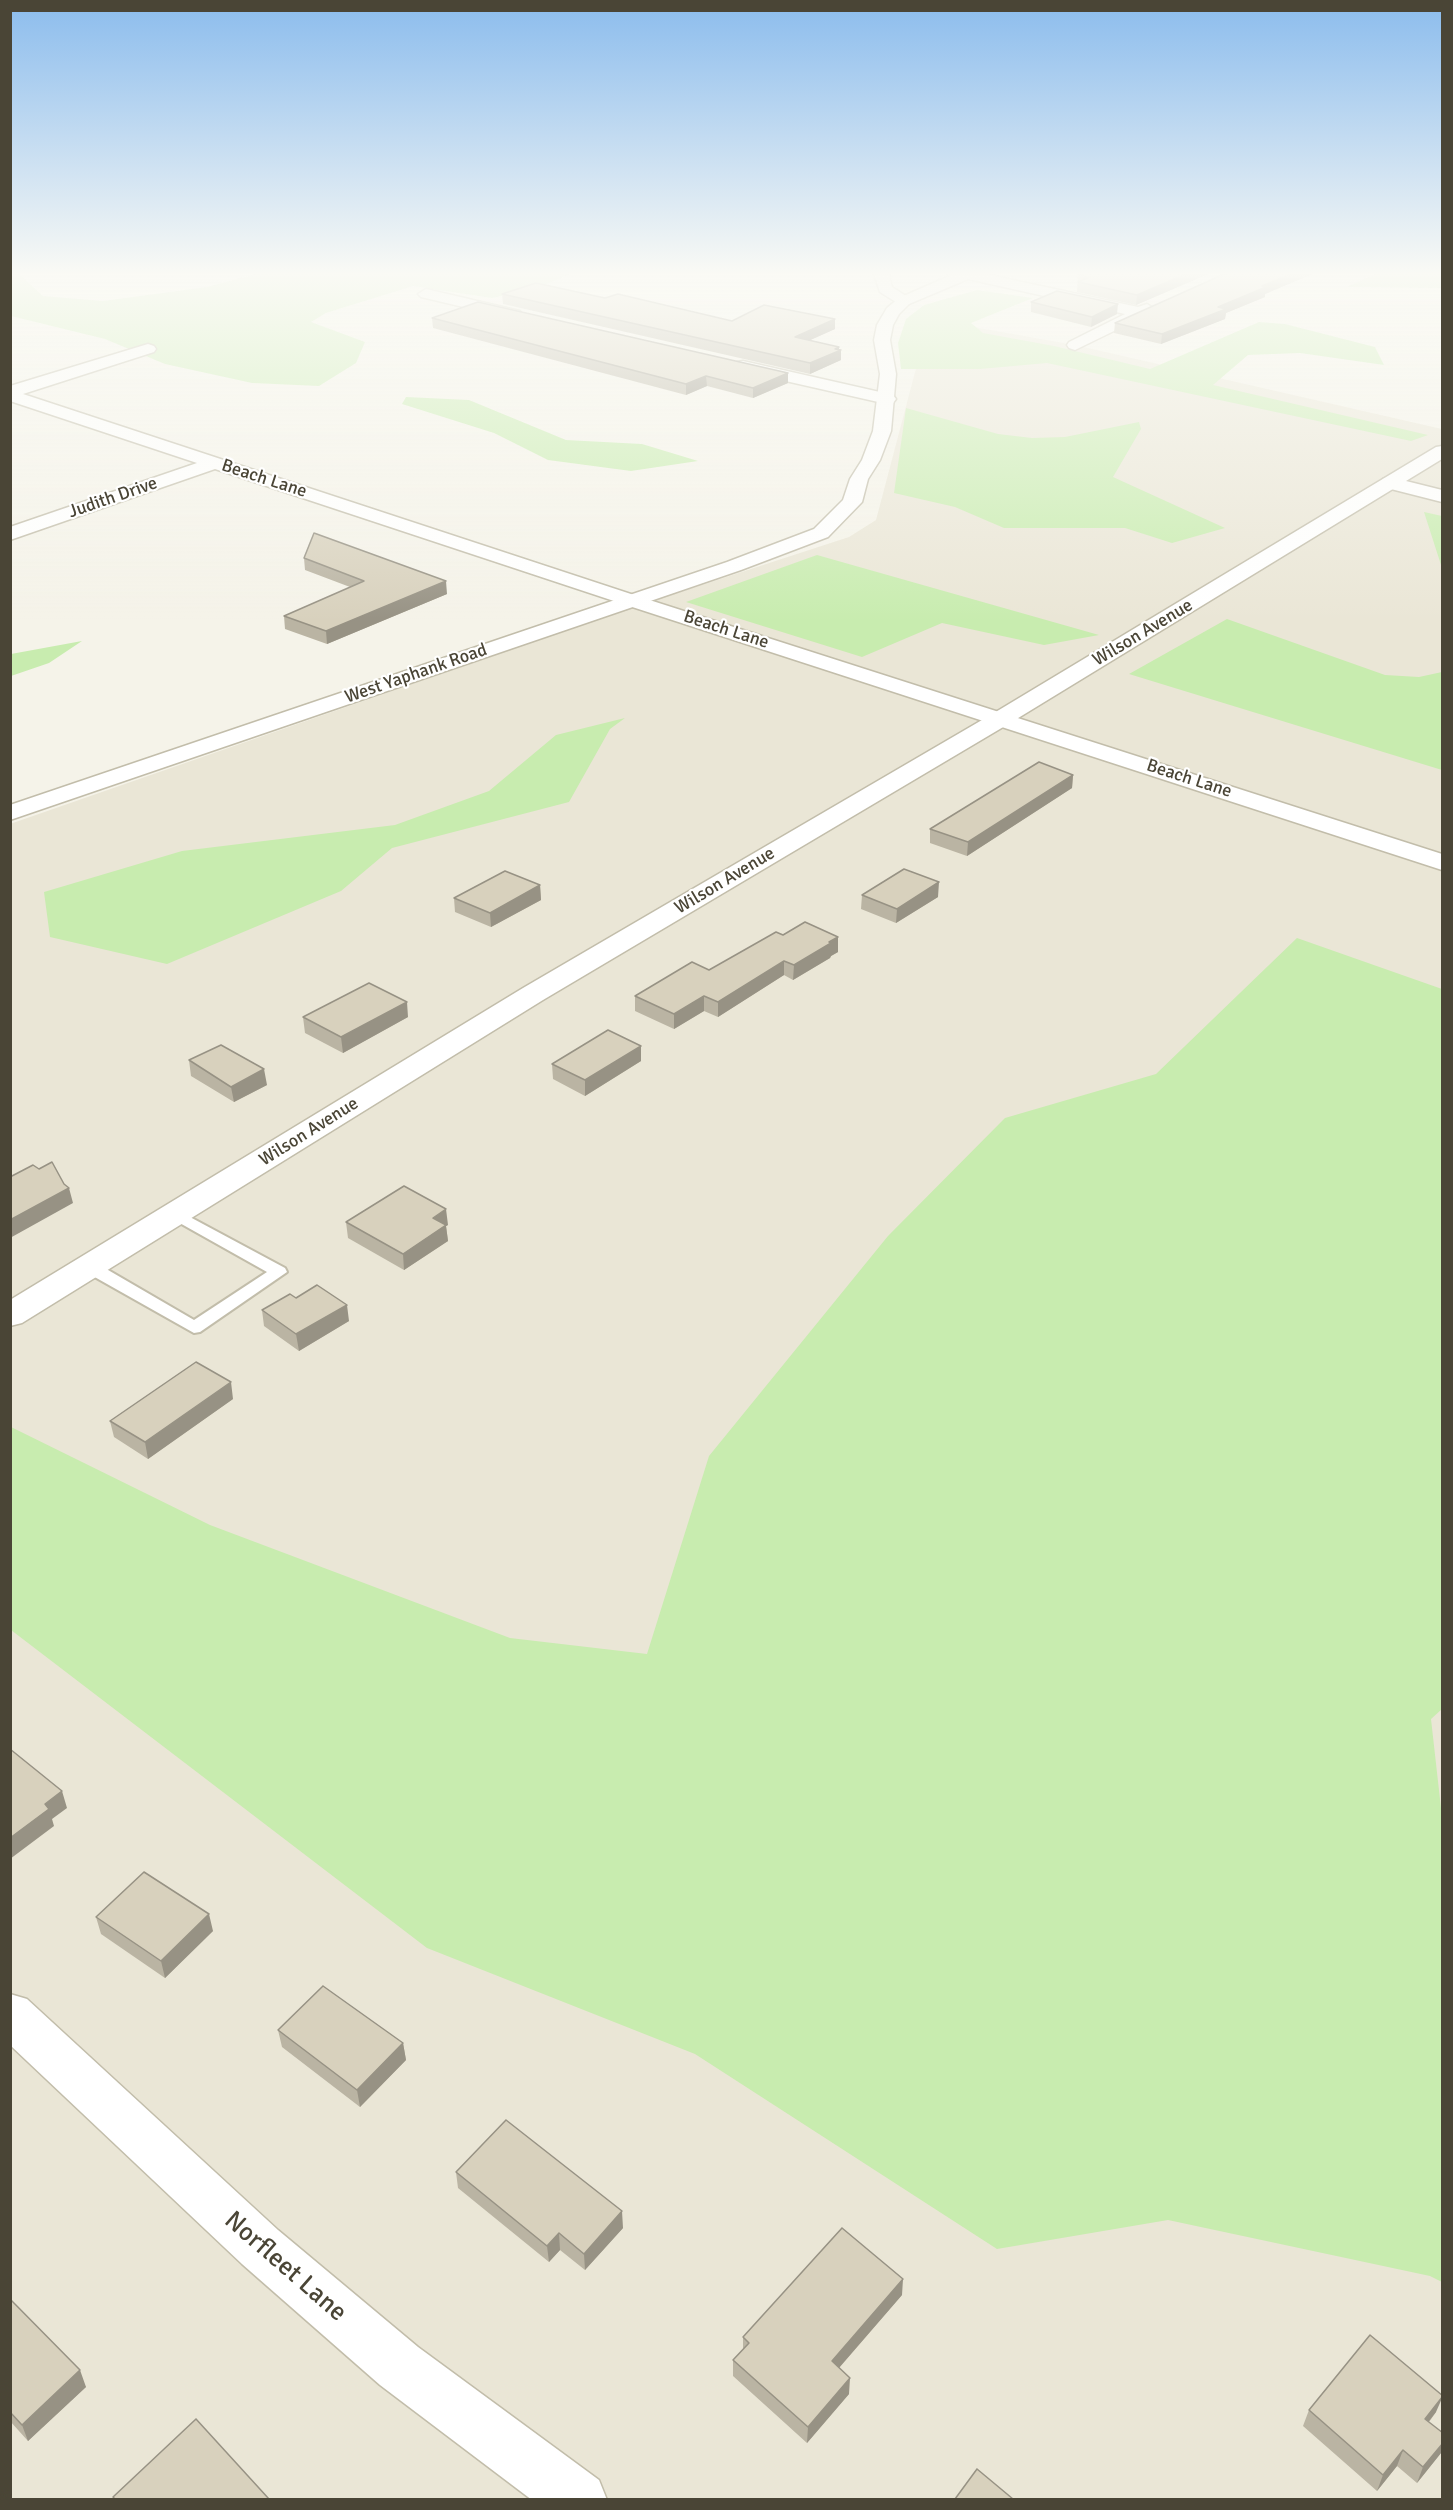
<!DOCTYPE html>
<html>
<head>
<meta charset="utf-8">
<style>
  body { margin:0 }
  #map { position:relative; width:1453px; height:2510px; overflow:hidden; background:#f5f3e9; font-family:Signika,sans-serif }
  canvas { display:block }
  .frame { position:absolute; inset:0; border:12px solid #4a4536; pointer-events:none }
</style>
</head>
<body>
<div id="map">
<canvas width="1453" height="2510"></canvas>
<div class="frame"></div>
</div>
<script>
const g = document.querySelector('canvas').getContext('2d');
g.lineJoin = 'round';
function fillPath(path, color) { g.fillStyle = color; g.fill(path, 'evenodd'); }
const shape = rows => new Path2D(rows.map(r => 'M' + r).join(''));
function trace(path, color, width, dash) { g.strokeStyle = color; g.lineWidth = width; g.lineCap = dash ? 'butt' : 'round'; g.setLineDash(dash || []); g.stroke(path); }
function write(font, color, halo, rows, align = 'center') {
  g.font = font + ' Signika,sans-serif'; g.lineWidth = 4.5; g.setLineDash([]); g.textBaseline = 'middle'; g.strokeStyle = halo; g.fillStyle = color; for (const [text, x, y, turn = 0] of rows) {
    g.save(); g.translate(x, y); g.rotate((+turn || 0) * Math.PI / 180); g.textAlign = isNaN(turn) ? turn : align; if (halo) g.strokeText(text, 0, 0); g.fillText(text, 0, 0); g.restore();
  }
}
const residential = shape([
  [929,319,1075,345,1442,429,1442,2499,11,2499,10,824,622,611,849,537,876,520]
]);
const green = shape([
  [261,271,576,271,538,288,492,298,413,286,326,313,311,322,365,342,356,363,319,386,252,383,165,364,105,339,11,316,10,273,17,272,43,296,103,301,207,287,256,274],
  [1382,271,1442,271,1442,288,1347,287],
  [977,290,1033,298,971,323,983,333,1054,346,1150,369,1259,322,1285,324,1375,347,1384,365,1300,353,1248,355,1213,385,1428,435,1411,441,1047,363,980,369,901,369,898,343,906,319,924,305],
  [406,397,469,400,566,440,642,444,698,461,631,471,548,460,494,433,402,404],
  [906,408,998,434,1032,438,1065,437,1139,422,1141,429,1113,477,1225,528,1172,543,1125,528,1004,528,955,507,894,493],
  [1424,512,1442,516,1442,568],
  [817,555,1099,635,1044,645,942,623,862,657,686,602],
  [1227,619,1385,675,1419,677,1442,672,1442,770,1129,674],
  [82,641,49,663,11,676,11,654],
  [625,718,610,729,569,802,392,848,341,891,167,964,50,937,44,892,182,851,395,825,489,791,556,735],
  [1297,938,1442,989,1442,1709,1431,1719,1442,1817,1442,2282,1430,2276,1168,2220,997,2249,695,2054,427,1948,11,1630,11,1427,210,1525,510,1638,647,1654,709,1456,888,1236,1005,1118,1156,1074]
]);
const service = shape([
  [175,1209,285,1268,287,1272,200,1332,194,1333,84,1271,82,1267,84,1263,90,1262,96,1263,194,1320,267,1272,169,1217,167,1214,169,1211,175,1209]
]);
const minor = shape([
  [873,271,888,271,892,287,909,298,912,301,909,304,899,304,880,292,873,271],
  [943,271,971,271,1138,307,1147,304,1155,309,1153,312,1075,350,1069,348,1067,345,1069,342,1125,314,950,275,943,271],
  [426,289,520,311,522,314,514,319,421,297,418,294,426,289],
  [148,344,154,346,156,349,154,352,23,394,637,596,1442,854,1442,870,623,604,215,469,10,540,10,527,197,463,10,401,10,386,148,344],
  [743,361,893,395,896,399,893,403,887,404,737,370,735,366,737,362,743,361],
  [1390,477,1442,490,1442,502,1383,487,1381,483,1383,479,1390,477],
  [10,1994,27,1999,278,2230,418,2347,599,2480,607,2500,532,2500,380,2385,242,2264,10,2045,10,1994]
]);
const tertiary = shape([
  [961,271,982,271,980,274,909,304,899,314,893,325,890,340,896,374,891,431,880,460,868,479,862,502,828,537,741,570,10,820,10,805,727,562,814,529,843,500,850,479,862,460,873,431,880,374,874,340,877,325,887,308,899,298,961,271],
  [1442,446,1442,459,1010,723,543,1000,22,1323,10,1326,10,1300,523,988,994,713,1436,447,1442,446]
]);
const wall = shape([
  [1215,271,1136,305,1077,292,1078,275],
  [1231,271,1319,271,1265,294,1265,297,1226,313,1225,319,1161,344,1114,333,1115,323],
  [502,294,605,298,732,321,835,329,810,340,841,350,841,360,810,374,503,304],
  [1031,302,1117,314,1091,327,1031,312],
  [432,318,788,383,753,398,707,386,686,395,433,328],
  [304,558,447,594,327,644,285,629,284,616,350,587,305,570],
  [1073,775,1072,788,967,856,930,843,930,829],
  [540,885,541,900,491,927,455,912,454,898],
  [862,895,938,897,896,923,861,909],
  [783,935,838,937,838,952,831,956,830,958,793,980,784,975,718,1017,704,1011,674,1029,635,1011,635,996,709,970],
  [303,1017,408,1017,343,1053,305,1033],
  [189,1060,267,1085,234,1102,191,1076],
  [641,1061,585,1096,553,1079,552,1064],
  [346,1222,448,1225,446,1226,448,1241,404,1270,348,1238],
  [296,1298,349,1321,299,1351,264,1326,262,1310],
  [233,1399,148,1459,114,1437,110,1421],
  [96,1917,213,1931,165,1978,101,1934],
  [278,2030,403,2043,406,2060,360,2107,282,2047],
  [456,2172,623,2228,585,2270,560,2250,549,2262,458,2188],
  [902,2295,839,2368,849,2394,807,2443,733,2376,733,2360,743,2349,743,2337],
  [10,2299,86,2387,28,2441,10,2421],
  [1309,2410,1436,2412,1429,2422,1443,2433,1443,2448,1441,2453,1417,2483,1397,2466,1377,2491,1303,2426]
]);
const shadedWall = shape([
  [1193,271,1215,271,1136,305,1137,295],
  [1298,271,1319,271,1265,294,1265,297,1226,313,1225,319,1161,344,1162,334,1262,286],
  [1118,304,1117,314,1091,327,1092,317],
  [835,319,835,329,795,347,795,337],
  [839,347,839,351,841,350,841,360,810,374,810,363],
  [788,373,788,383,753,398,753,388],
  [706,376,707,386,686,395,686,384],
  [446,581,447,594,327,644,326,631],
  [1073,775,1072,788,967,856,968,842],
  [939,882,938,897,896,923,897,909],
  [540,885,541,900,491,927,490,913],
  [838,937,838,952,831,956,830,958,793,980,794,965],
  [784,961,784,975,718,1017,718,1002],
  [704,996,704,1011,674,1029,674,1014],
  [407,1002,408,1017,343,1053,341,1037],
  [641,1046,641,1061,585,1096,585,1080],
  [264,1069,267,1085,234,1102,231,1087],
  [69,1188,73,1203,10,1238,10,1220],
  [446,1209,448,1225,446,1226,448,1241,404,1270,403,1254,433,1218],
  [347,1305,349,1321,299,1351,296,1334],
  [231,1382,233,1399,148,1459,145,1442],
  [62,1791,67,1808,52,1819,54,1826,10,1859,10,1838,45,1804],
  [209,1914,213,1931,165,1978,161,1961],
  [403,2043,406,2060,360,2107,357,2090],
  [622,2211,623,2228,585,2270,584,2254],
  [559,2233,560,2250,549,2262,547,2246],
  [903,2279,902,2295,831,2377,832,2361],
  [80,2370,86,2387,28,2441,22,2425],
  [850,2378,849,2394,807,2443,808,2427],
  [1443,2396,1436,2412,1419,2434,1425,2419],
  [1443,2443,1443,2448,1441,2453,1417,2483,1423,2467],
  [1403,2450,1397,2466,1377,2491,1383,2475]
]);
const building = shape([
  [1087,271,1193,271,1137,295,1078,282,1090,277,1078,275,1087,271],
  [1231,271,1298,271,1262,286,1266,287,1218,307,1226,309,1162,334,1115,323,1231,271],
  [536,283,605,298,618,294,732,321,764,305,835,319,795,337,839,347,835,349,841,350,810,363,502,294,536,283],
  [1057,291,1118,304,1092,317,1031,302,1057,291],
  [478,302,788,373,753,388,706,376,686,384,432,318,478,302],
  [314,533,446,581,326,631,284,616,364,581,304,558,314,533],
  [1039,762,1073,775,968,842,930,829,1039,762],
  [904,869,939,882,897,909,862,895,904,869],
  [505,871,540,885,490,913,454,898,505,871],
  [805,922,838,937,829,942,831,943,794,965,784,961,718,1002,704,996,674,1014,635,996,692,962,709,970,776,932,783,935,805,922],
  [369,983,407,1002,341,1037,303,1017,369,983],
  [608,1030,641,1046,585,1080,552,1064,608,1030],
  [221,1045,264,1069,231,1087,189,1060,221,1045],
  [52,1162,64,1184,69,1188,10,1220,10,1177,33,1165,39,1169,52,1162],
  [404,1186,446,1209,433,1218,446,1225,403,1254,346,1222,404,1186],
  [317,1285,347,1305,296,1334,262,1310,290,1294,296,1298,317,1285],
  [196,1362,231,1382,145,1442,110,1421,196,1362],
  [10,1749,62,1791,45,1804,49,1809,10,1838,10,1749],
  [144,1872,209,1914,161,1961,96,1917,144,1872],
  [323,1986,403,2043,357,2090,278,2030,323,1986],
  [506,2120,622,2211,584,2254,559,2233,547,2246,456,2172,506,2120],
  [842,2228,903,2279,832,2361,850,2378,808,2427,733,2360,749,2343,743,2337,842,2228],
  [10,2299,80,2370,22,2425,10,2412,10,2299],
  [1370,2335,1443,2396,1425,2419,1443,2433,1443,2443,1423,2467,1403,2450,1383,2475,1309,2410,1370,2335],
  [196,2419,269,2499,115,2499,113,2497,196,2419],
  [977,2469,1013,2499,955,2499,977,2469]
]);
const farStreetnames = [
  ["Beach Lane",264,479,18],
  ["Judith Drive",113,498,-19],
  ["Beach Lane",726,630,18],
  ["Wilson Avenue",1143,633,-31],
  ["West Yaphank Road",416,674,-19],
  ["Beach Lane",1189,779,18],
  ["Wilson Avenue",725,881,-31],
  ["Wilson Avenue",309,1132,-32]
];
const nearStreetnames = [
  ["Norfleet Lane",285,2267,41]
];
fillPath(residential, '#eae6d6');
fillPath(green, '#c8ecaf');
trace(service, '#c2bdaa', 4);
trace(minor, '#c2bdaa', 3);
trace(tertiary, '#c2bdaa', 3);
fillPath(service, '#fff');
fillPath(minor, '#fff');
fillPath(tertiary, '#fff');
fillPath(wall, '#bab4a3');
fillPath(shadedWall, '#979284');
fillPath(building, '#d8d1bd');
trace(building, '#979284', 1.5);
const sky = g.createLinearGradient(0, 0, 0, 622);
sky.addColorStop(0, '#8bbced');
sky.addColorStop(0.44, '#fafaf5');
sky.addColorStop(1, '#fafaf500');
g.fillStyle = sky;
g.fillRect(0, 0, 1453, 622);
write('18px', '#4a4536', '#fff', farStreetnames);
write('26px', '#4a4536', '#fff', nearStreetnames);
</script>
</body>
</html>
